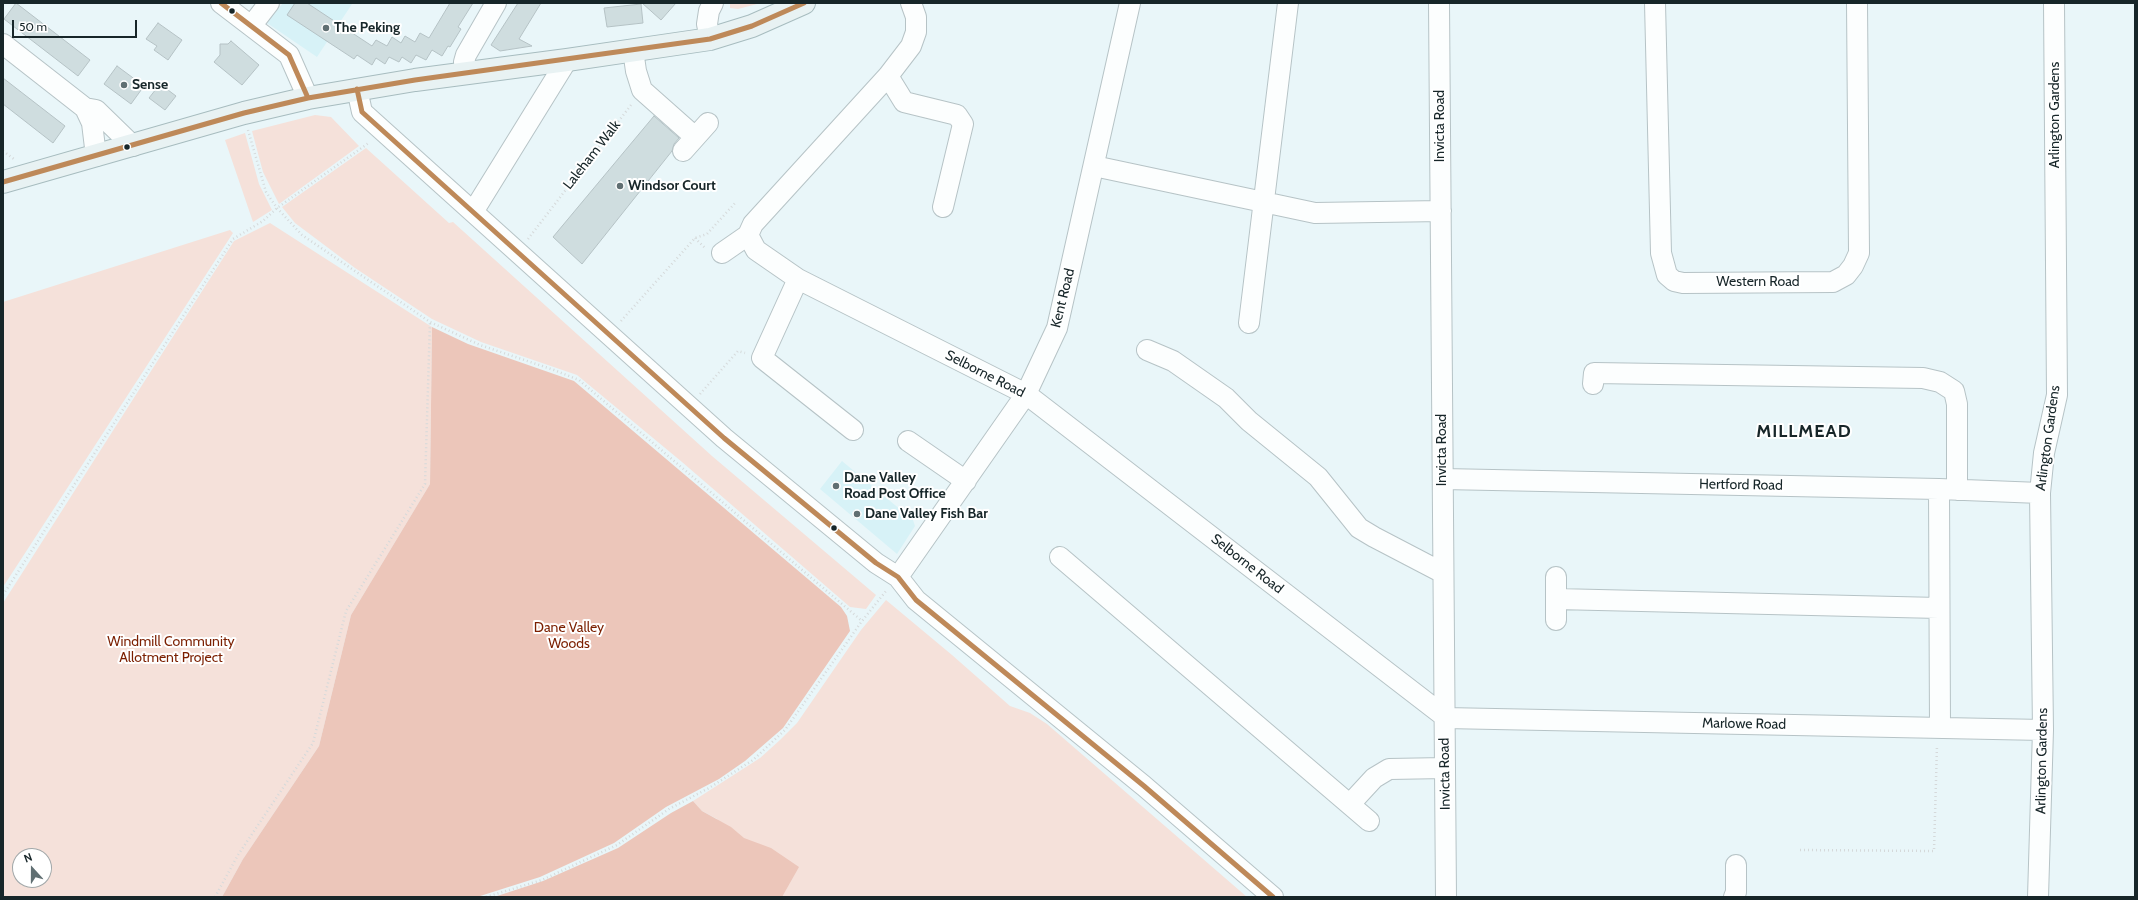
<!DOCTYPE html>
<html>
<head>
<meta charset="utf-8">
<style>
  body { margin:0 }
  #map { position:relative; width:2138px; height:900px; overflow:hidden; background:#e9f6f9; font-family:Cabin,sans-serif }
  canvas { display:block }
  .frame { position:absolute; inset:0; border:4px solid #172629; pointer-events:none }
  .north { position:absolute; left:12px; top:848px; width:40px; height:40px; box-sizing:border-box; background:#fff; border:1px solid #a2a8a9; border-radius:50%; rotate:339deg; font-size:11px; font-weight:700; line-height:16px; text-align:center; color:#172629 }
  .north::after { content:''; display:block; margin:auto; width:14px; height:18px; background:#606f72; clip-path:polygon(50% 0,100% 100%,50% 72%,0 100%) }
  .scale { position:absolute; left:12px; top:20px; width:125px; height:18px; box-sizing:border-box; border:2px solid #172629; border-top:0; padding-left:5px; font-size:12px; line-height:14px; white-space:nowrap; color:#172629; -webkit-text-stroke:3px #fff; paint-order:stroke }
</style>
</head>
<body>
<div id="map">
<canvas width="2138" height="900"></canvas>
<div class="frame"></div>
<div class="north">N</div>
<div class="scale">50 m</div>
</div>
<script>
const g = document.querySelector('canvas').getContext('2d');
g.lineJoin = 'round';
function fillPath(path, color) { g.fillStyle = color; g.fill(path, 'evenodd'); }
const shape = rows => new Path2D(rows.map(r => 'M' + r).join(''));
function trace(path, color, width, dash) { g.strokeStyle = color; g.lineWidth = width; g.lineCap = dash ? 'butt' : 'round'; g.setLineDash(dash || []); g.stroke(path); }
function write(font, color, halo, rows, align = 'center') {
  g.font = font + ' Cabin,sans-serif'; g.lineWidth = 4; g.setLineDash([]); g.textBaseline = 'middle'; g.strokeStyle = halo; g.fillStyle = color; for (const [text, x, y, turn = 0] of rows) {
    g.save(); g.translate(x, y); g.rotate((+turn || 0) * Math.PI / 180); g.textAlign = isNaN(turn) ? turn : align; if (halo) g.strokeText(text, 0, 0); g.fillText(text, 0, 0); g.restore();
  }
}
const built = shape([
  [283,3,351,3,352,4,317,57,267,23],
  [842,461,913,520,915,526,897,554,820,489]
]);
const green = shape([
  [730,3,761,3,738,9,730,8],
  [315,115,331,117,359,146,279,204,263,172,252,131],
  [245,133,259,184,272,210,253,222,225,140],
  [366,148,449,223,453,222,712,456,876,595,866,609,850,607,682,462,577,375,481,342,432,319,355,268,295,223,282,207],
  [270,223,432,327,430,484,351,615,319,746,243,859,222,897,3,897,3,603,234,241],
  [20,856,44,856,44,880,20,880],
  [230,230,233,233,3,587,3,302],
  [886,600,952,655,1010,706,1030,713,1047,724,1247,897,750,897,717,819,702,811,693,801,760,758,780,740,797,723,861,630]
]);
const forest = shape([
  [432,327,468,344,574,381,841,607,847,616,850,631,783,728,745,761,719,779,666,807,614,843,540,877,477,897,222,897,243,859,319,746,351,615,430,484],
  [693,801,702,811,731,827,744,838,771,848,799,867,782,897,494,897,543,881,618,848,671,813]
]);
const building = shape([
  [16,3,90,60,78,76,4,19,16,3],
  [295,3,307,3,372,46,376,40,387,46,392,37,401,43,405,36,415,42,420,33,429,38,450,3,473,3,458,27,461,29,450,47,448,46,442,56,432,50,426,60,416,55,411,63,402,57,399,62,389,57,385,64,376,58,372,65,357,55,354,59,287,15,295,3],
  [518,3,541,3,519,39,532,46,500,51,491,45,518,3],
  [642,3,676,3,661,20,642,3],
  [641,4,643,23,607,27,604,8,641,4],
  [158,23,182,40,168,60,154,50,157,46,146,39,158,23],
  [231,41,259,65,242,85,214,62,220,55,220,44,228,44,231,41],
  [117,66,144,86,131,104,104,84,117,66],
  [3,78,65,126,53,143,3,104,3,78],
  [160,84,176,96,165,110,149,98,160,84],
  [654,116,679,138,674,144,672,151,582,264,553,237,654,116]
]);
const path = shape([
  [248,130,266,192,277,208,302,235,430,322,480,345,554,370,579,380,862,621],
  [3,151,14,159],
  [695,238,706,249],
  [528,239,631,105],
  [621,321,695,238,707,234,736,202],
  [700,394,738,351,745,353],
  [3,595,233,239,263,221,277,208,370,142],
  [1800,850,1934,851,1937,745],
  [215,897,238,855,313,743,346,611,425,484,430,322],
  [486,897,542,880,617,845,669,809,709,788,753,760,785,730,862,621,886,591]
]);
const minor = shape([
  [221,3,289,55,308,98],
  [911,3,916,17,916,32,911,46,888,76,753,224,748,235,756,250,798,279,1026,394,1444,716],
  [1439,3,1446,897],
  [1655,3,1661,253,1667,275,1674,281,1683,283,1833,282,1846,275,1853,266,1859,253,1857,3],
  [252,25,269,3],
  [710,39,707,24,709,11,713,3],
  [3,44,85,108,96,110,133,146],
  [633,50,636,71,642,90,695,137],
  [465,73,464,62,466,55,496,3],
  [888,76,904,102,957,115,963,124,943,207],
  [357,89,362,112,724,438,876,563,898,577,916,600,1144,786,1273,897],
  [85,108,92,123,96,156],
  [683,151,708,123],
  [1094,166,1315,213,1441,211],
  [473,212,567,60],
  [722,253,748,235],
  [798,279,762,358,853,430],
  [1249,323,1288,3],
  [1147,350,1173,361,1226,398,1249,421,1318,477,1359,528,1374,537,1443,573],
  [1593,384,1594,373,1923,378,1940,382,1954,391,1957,404,1957,490],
  [908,441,966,481],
  [1443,479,1939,489,2040,493],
  [1939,489,1940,728],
  [1060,557,1369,821],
  [898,577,1026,394,1057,328,1130,3],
  [1556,577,1556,620],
  [1556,599,1939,608],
  [1445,718,2043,730],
  [1350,804,1374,778,1389,769,1445,768],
  [1734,897,1736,892,1736,865],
  [2038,897,2043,730,2040,493,2044,453,2057,395,2054,3]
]);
const major = shape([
  [3,182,244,113,308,98,415,80,567,60,710,39,752,26,804,3]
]);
const bus1 = shape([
  [221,3,289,55,308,98],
  [357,89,362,112,724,438,876,563,898,577,916,600,1144,786,1273,897],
  [3,182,244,113,308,98,415,80,710,39,752,26,804,3]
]);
const markers = [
  [232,11,3.5,"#172629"],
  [326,28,4,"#606f72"],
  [124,85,4,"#606f72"],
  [127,147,3.5,"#172629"],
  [620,186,4,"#606f72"],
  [836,486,4,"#606f72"],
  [857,514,4,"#606f72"],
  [834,528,3.5,"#172629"]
];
const poiNames = [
  ["The Peking",334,28],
  ["Sense",132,85],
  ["Windsor Court",628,186],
  ["Dane Valley",844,478],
  ["Road Post Office",844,494],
  ["Dane Valley Fish Bar",865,514]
];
const streetNames = [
  ["Arlington Gardens",2055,115,-90],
  ["Invicta Road",1440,126,-90],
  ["Laleham Walk",592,155,-52],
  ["Western Road",1758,282],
  ["Kent Road",1063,298,-76],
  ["Selborne Road",985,374,27],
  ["Arlington Gardens",2048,438,-82],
  ["Invicta Road",1442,450,-90],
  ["Hertford Road",1741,485,1],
  ["Selborne Road",1247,564,38],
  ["Marlowe Road",1744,724,1],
  ["Arlington Gardens",2042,761,-89],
  ["Invicta Road",1445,774,-91]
];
const parkNames = [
  ["Dane Valley",569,628],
  ["Woods",569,644],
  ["Windmill Community",171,642],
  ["Allotment Project",171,658]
];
const districtNames = [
  ["MILLMEAD",1804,432]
];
fillPath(built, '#d7f2f7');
fillPath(green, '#f5e1da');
fillPath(forest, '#ecc6ba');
fillPath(building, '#cfdddf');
trace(building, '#b5c2c5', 1);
trace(minor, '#b6c3c6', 22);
trace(major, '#a7bcbf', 24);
trace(path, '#d5d9da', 2.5, [1, 3]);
trace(minor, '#fcfefe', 20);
trace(major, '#e8f2f3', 22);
trace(bus1, '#be8959', 5);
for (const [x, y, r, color] of markers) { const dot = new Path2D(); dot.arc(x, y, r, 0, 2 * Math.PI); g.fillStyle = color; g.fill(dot); trace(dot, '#fff', 1.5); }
write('bold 14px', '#172629', '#fff', poiNames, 'left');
write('14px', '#172629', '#fff', streetNames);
write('14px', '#7b1f00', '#fff', parkNames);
g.letterSpacing = '1px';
write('bold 18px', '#172629', '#fff', districtNames);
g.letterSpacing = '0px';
</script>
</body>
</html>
